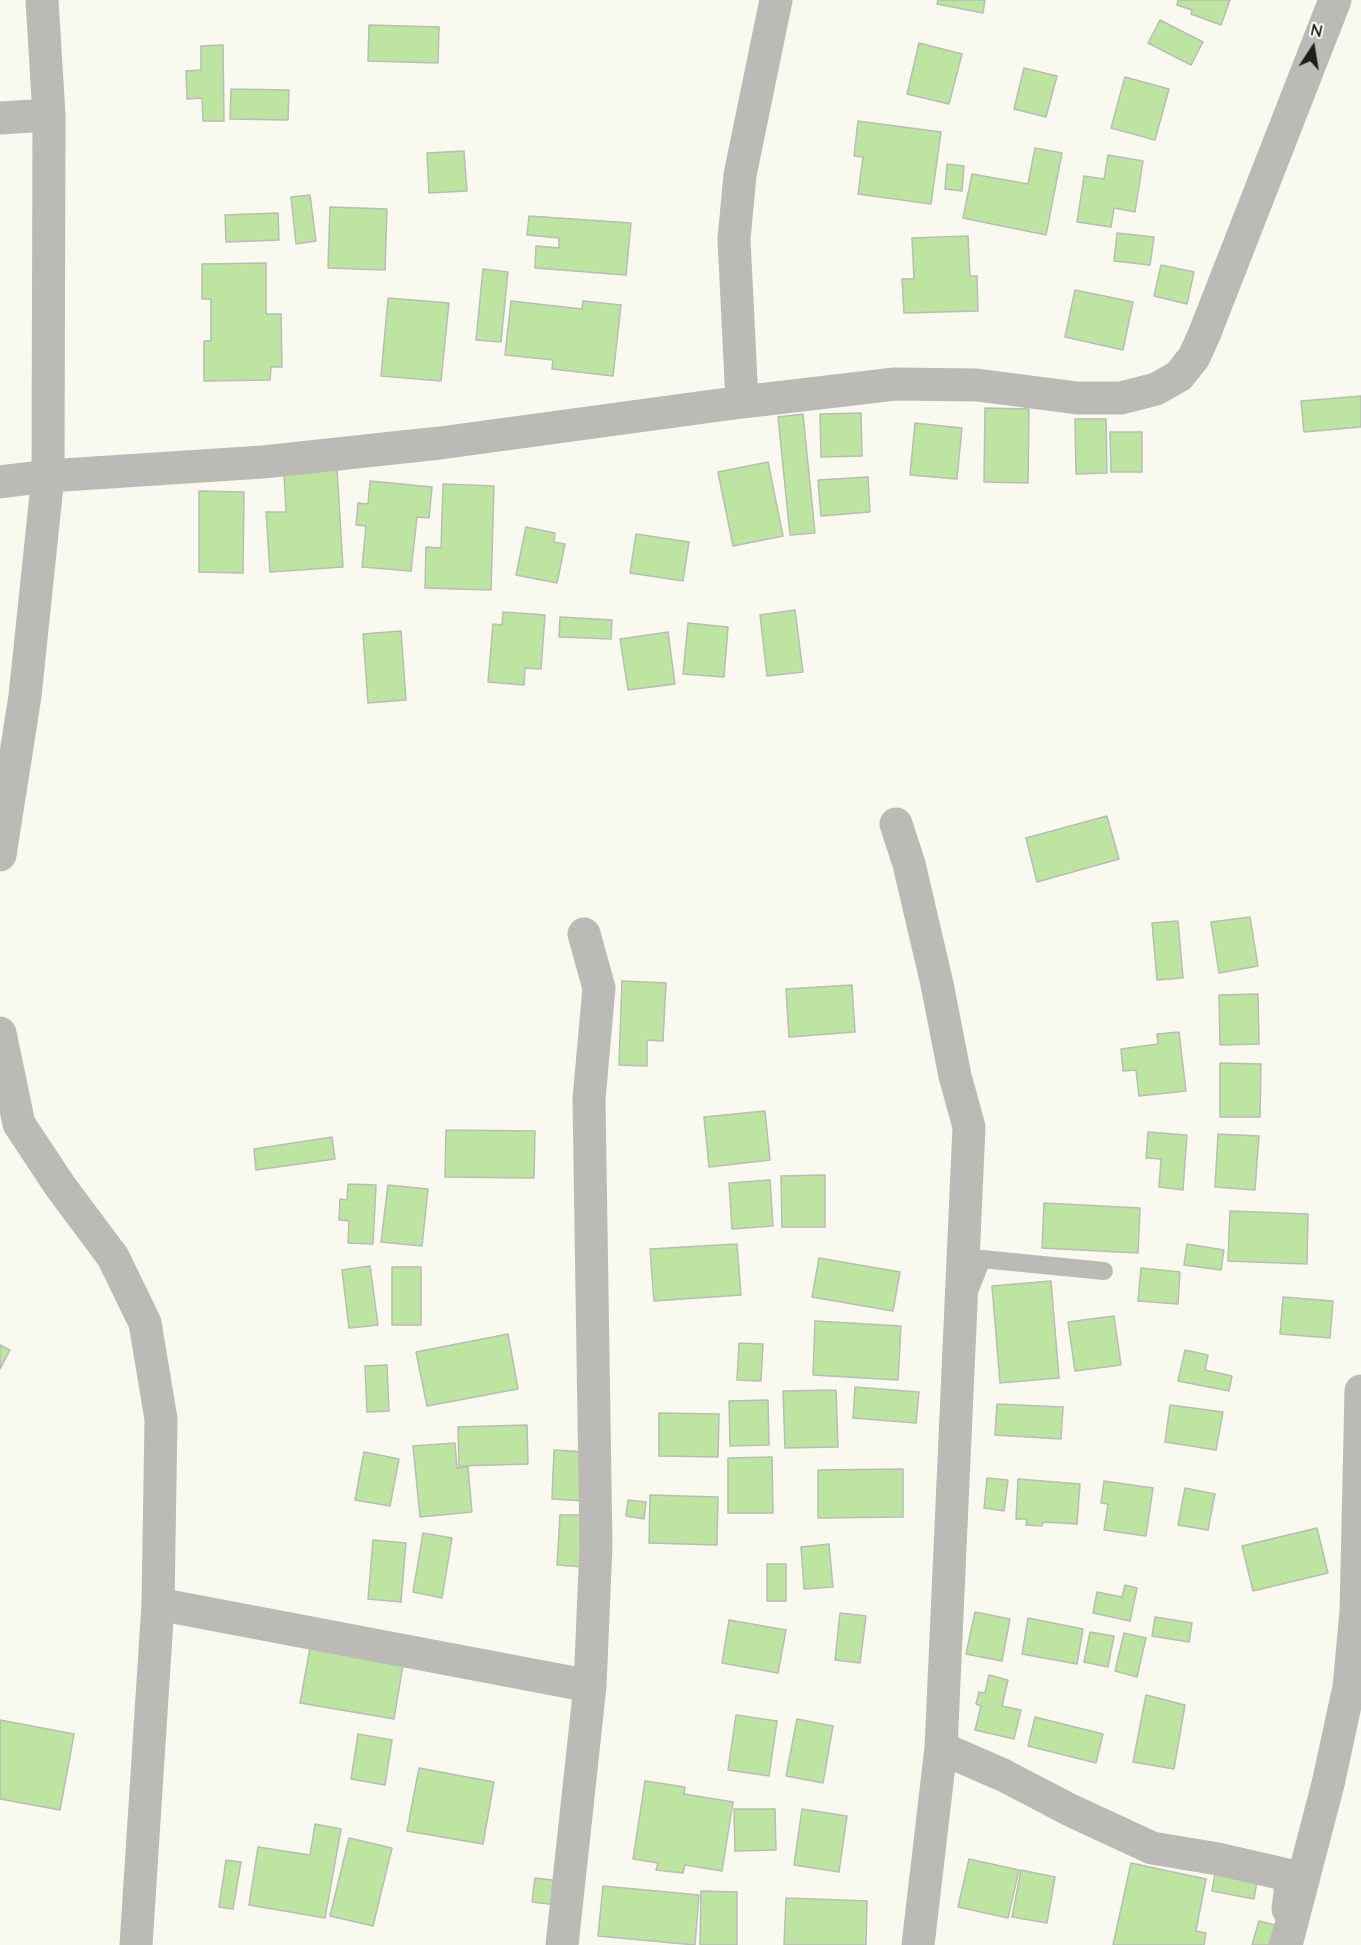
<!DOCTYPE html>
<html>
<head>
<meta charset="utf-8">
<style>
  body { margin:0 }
  #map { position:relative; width:1361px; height:1945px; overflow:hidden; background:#f9f9ef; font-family:Quicksand,sans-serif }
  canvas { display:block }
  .north { position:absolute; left:1283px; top:18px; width:60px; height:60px; -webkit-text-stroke:4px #fffffe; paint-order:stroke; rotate:12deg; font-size:16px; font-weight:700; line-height:24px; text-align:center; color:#1d1d1a }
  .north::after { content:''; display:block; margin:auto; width:21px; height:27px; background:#1d1d1a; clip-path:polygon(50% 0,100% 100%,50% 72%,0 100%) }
</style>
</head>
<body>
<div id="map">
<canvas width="1361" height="1945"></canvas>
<div class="north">N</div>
</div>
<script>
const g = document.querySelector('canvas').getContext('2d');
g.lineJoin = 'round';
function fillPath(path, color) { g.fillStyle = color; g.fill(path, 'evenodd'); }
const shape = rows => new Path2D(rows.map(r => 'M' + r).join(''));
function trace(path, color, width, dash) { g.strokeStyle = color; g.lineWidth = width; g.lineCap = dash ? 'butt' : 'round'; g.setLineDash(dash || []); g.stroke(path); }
const building = shape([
  [938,0,985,0,983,13,937,4,938,0],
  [1178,0,1230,0,1221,25,1191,14,1192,10,1177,5,1178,0],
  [1160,20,1203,42,1191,65,1148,43,1160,20],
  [369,25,439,27,438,63,368,61,369,25],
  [919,43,962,54,949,104,907,94,919,43],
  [223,45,224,121,203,121,202,98,187,99,186,71,201,70,201,46,223,45],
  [1024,68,1057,76,1046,117,1014,109,1024,68],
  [1125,77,1169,89,1155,140,1111,128,1125,77],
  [231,89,289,90,288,120,230,119,231,89],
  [858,121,941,132,931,204,858,194,863,157,854,156,858,121],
  [1035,148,1062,153,1046,235,963,218,972,174,1028,184,1035,148],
  [464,151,467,191,429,193,427,153,464,151],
  [1108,155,1143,161,1135,212,1114,208,1111,227,1077,222,1084,176,1104,179,1108,155],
  [947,164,964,166,962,191,945,189,947,164],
  [310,195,316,241,296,244,291,197,310,195],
  [330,207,387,209,385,270,328,268,330,207],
  [278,213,279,240,226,242,225,215,278,213],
  [529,216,631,223,626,275,535,268,536,246,559,248,559,238,527,235,529,216],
  [1117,233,1154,237,1150,265,1114,261,1117,233],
  [968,236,970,276,977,276,978,311,904,313,902,279,914,279,912,238,968,236],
  [266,263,266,314,281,314,282,367,271,367,270,380,204,381,204,341,211,341,211,299,202,299,202,264,266,263],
  [1161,265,1194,272,1187,304,1154,296,1161,265],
  [483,269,508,272,501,342,476,340,483,269],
  [1075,290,1133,302,1123,350,1065,337,1075,290],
  [388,298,449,303,441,381,381,376,388,298],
  [511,301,582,309,583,301,621,305,613,376,552,369,553,360,505,355,511,301],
  [1361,396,1361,427,1304,432,1301,401,1361,396],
  [985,408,1029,409,1028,483,984,482,985,408],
  [861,413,862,456,821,457,820,414,861,413],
  [803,414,815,533,790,535,778,417,803,414],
  [1075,419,1106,419,1107,473,1076,474,1075,419],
  [915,423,962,428,957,479,910,475,915,423],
  [1110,432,1142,432,1142,472,1111,472,1110,432],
  [768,462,783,536,733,546,718,472,768,462],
  [337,469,343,567,270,572,266,512,286,512,284,473,337,469],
  [868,477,870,512,821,516,818,480,868,477],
  [370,481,432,487,429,518,417,517,411,571,362,567,366,526,356,525,358,503,368,504,370,481],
  [443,484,494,486,491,590,425,588,426,547,441,548,443,484],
  [199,491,244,492,243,573,199,572,199,491],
  [526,527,555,533,554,542,565,544,557,583,516,575,526,527],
  [636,534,689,542,683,581,630,573,636,534],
  [795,610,803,672,767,676,760,615,795,610],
  [503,612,545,615,541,669,525,668,524,685,488,682,493,624,502,625,503,612],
  [560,617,612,620,611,639,559,637,560,617],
  [688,623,728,627,724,677,683,674,688,623],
  [401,631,406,700,368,703,363,634,401,631],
  [668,632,675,684,628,690,620,639,668,632],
  [1107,816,1119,859,1037,882,1026,838,1107,816],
  [1250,917,1258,966,1219,973,1211,922,1250,917],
  [1178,921,1183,978,1157,980,1152,923,1178,921],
  [622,981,666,983,663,1041,647,1040,647,1066,619,1065,622,981],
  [852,985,855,1032,789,1037,786,989,852,985],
  [1258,994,1259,1044,1220,1045,1219,995,1258,994],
  [1179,1032,1186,1091,1139,1096,1136,1070,1123,1071,1121,1049,1158,1044,1157,1034,1179,1032],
  [1220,1063,1261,1064,1260,1117,1220,1117,1220,1063],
  [765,1111,770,1160,709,1167,704,1117,765,1111],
  [446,1130,535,1131,534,1178,445,1177,446,1130],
  [1148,1132,1187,1135,1183,1190,1159,1187,1161,1159,1146,1158,1148,1132],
  [1218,1134,1259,1136,1255,1190,1215,1187,1218,1134],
  [332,1137,335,1159,256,1170,254,1149,332,1137],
  [825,1175,825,1227,782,1227,781,1176,825,1175],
  [770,1180,773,1226,732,1229,729,1183,770,1180],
  [348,1184,376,1185,373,1244,348,1243,349,1221,339,1220,340,1199,347,1200,348,1184],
  [388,1185,428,1189,422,1246,381,1242,388,1185],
  [1044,1203,1140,1208,1138,1253,1042,1248,1044,1203],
  [1230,1211,1308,1214,1307,1264,1228,1261,1230,1211],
  [737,1244,741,1295,654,1301,650,1249,737,1244],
  [1187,1244,1224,1250,1221,1270,1184,1265,1187,1244],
  [819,1258,900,1272,893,1311,812,1297,819,1258],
  [370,1266,378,1325,349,1328,342,1270,370,1266],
  [392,1267,421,1267,421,1325,392,1325,392,1267],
  [1141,1268,1180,1272,1178,1304,1138,1301,1141,1268],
  [1051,1281,1059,1378,1000,1383,992,1286,1051,1281],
  [1283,1297,1333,1301,1330,1338,1280,1334,1283,1297],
  [1114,1316,1121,1365,1075,1371,1068,1322,1114,1316],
  [815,1321,901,1326,898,1380,813,1375,815,1321],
  [508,1334,518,1389,427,1406,416,1352,508,1334],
  [739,1343,763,1344,761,1381,737,1380,739,1343],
  [0,1345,10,1350,0,1369,0,1345],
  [1185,1350,1208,1355,1205,1370,1232,1376,1229,1391,1178,1381,1185,1350],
  [387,1365,389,1411,367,1412,365,1366,387,1365],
  [855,1387,919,1392,916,1423,853,1418,855,1387],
  [836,1390,838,1447,785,1448,783,1391,836,1390],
  [768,1400,769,1445,730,1446,729,1401,768,1400],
  [997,1404,1063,1407,1061,1439,995,1435,997,1404],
  [1170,1405,1223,1412,1216,1450,1165,1442,1170,1405],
  [659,1413,719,1414,718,1457,659,1456,659,1413],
  [527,1425,528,1464,459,1466,458,1427,527,1425],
  [455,1443,457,1468,468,1467,472,1512,420,1517,413,1446,455,1443],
  [554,1450,587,1452,584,1501,552,1499,554,1450],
  [364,1452,399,1459,390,1506,355,1500,364,1452],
  [772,1457,773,1513,728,1513,728,1458,772,1457],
  [903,1469,903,1517,818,1518,818,1470,903,1469],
  [987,1478,1008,1480,1004,1511,984,1508,987,1478],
  [1018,1479,1080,1484,1077,1524,1043,1522,1042,1526,1026,1525,1027,1519,1016,1519,1018,1479],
  [1104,1481,1153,1488,1146,1536,1104,1530,1108,1504,1101,1503,1104,1481],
  [1185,1488,1215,1494,1208,1530,1178,1525,1185,1488],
  [650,1495,718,1497,717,1545,649,1543,650,1495],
  [628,1500,646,1502,644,1519,626,1516,628,1500],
  [560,1515,586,1515,583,1567,557,1565,560,1515],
  [1317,1528,1328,1573,1253,1591,1242,1546,1317,1528],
  [423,1533,452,1538,442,1598,413,1592,423,1533],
  [373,1540,406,1543,401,1602,368,1599,373,1540],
  [829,1544,833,1587,804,1589,801,1547,829,1544],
  [767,1564,786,1564,786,1601,767,1601,767,1564],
  [1125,1585,1137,1588,1130,1621,1093,1613,1097,1592,1122,1597,1125,1585],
  [975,1612,1010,1619,1002,1661,966,1654,975,1612],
  [840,1613,866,1616,860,1663,835,1660,840,1613],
  [1155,1617,1192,1623,1189,1642,1152,1636,1155,1617],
  [1028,1618,1083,1629,1077,1664,1022,1654,1028,1618],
  [729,1620,786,1630,778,1673,722,1663,729,1620],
  [1090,1632,1114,1636,1108,1667,1084,1662,1090,1632],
  [1124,1633,1146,1638,1137,1677,1115,1671,1124,1633],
  [310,1648,403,1665,394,1719,300,1703,310,1648],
  [989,1675,1008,1680,1002,1706,1021,1710,1014,1739,975,1730,981,1706,976,1704,979,1692,985,1693,989,1675],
  [1146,1695,1185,1705,1174,1769,1133,1762,1146,1695],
  [736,1715,777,1721,769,1776,728,1770,736,1715],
  [1035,1717,1103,1734,1096,1763,1028,1746,1035,1717],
  [797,1719,833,1726,823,1783,786,1776,797,1719],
  [0,1720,74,1734,60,1810,0,1799,0,1720],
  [358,1734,392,1740,385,1785,351,1779,358,1734],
  [419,1768,494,1782,483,1844,407,1831,419,1768],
  [645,1781,685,1787,684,1794,733,1802,722,1871,685,1865,683,1873,656,1870,658,1863,633,1859,645,1781],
  [734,1809,775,1809,776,1850,735,1851,734,1809],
  [802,1809,847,1816,839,1872,794,1865,802,1809],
  [315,1824,341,1829,325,1918,249,1905,258,1847,310,1855,315,1824],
  [349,1838,392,1848,373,1926,330,1916,349,1838],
  [969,1859,1019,1870,1008,1918,958,1907,969,1859],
  [226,1860,241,1862,233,1909,219,1907,226,1860],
  [1131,1863,1206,1879,1196,1931,1206,1933,1204,1945,1113,1945,1131,1863],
  [1021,1870,1055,1877,1047,1923,1012,1917,1021,1870],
  [1215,1873,1257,1881,1254,1899,1212,1891,1215,1873],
  [535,1878,561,1881,557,1905,532,1902,535,1878],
  [603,1886,699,1895,695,1945,598,1936,603,1886],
  [701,1891,737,1892,737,1945,700,1945,701,1891],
  [786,1898,867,1901,866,1945,784,1945,786,1898],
  [1259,1921,1275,1925,1269,1945,1252,1945,1259,1921]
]);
const service = shape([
  [970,1289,982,1259,1104,1271]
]);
const minor = shape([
  [0,118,49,115],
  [742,402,895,384,977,385,1077,398,1121,398,1156,389,1179,376,1194,357,1204,335,1335,0],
  [0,482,48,476,263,462,440,443,742,402,734,239,740,175,776,0],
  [896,824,909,864,937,984,955,1076,969,1127,941,1748,918,1945],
  [0,855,25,696,48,476,49,115,42,0],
  [0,1033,19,1124,60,1186,113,1257,145,1323,161,1419,158,1604,136,1945],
  [158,1604,590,1686],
  [941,1748,1003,1775,1070,1810,1152,1848,1218,1859,1292,1876,1288,1909],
  [562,1945,590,1686,596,1546,589,1099,599,988,584,934],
  [1286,1945,1328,1784,1349,1687,1356,1612,1361,1391]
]);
fillPath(building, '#bde4a1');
trace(building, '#b8bdb5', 1.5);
trace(service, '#bcbab6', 18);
trace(minor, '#bcbab6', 33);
</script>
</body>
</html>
